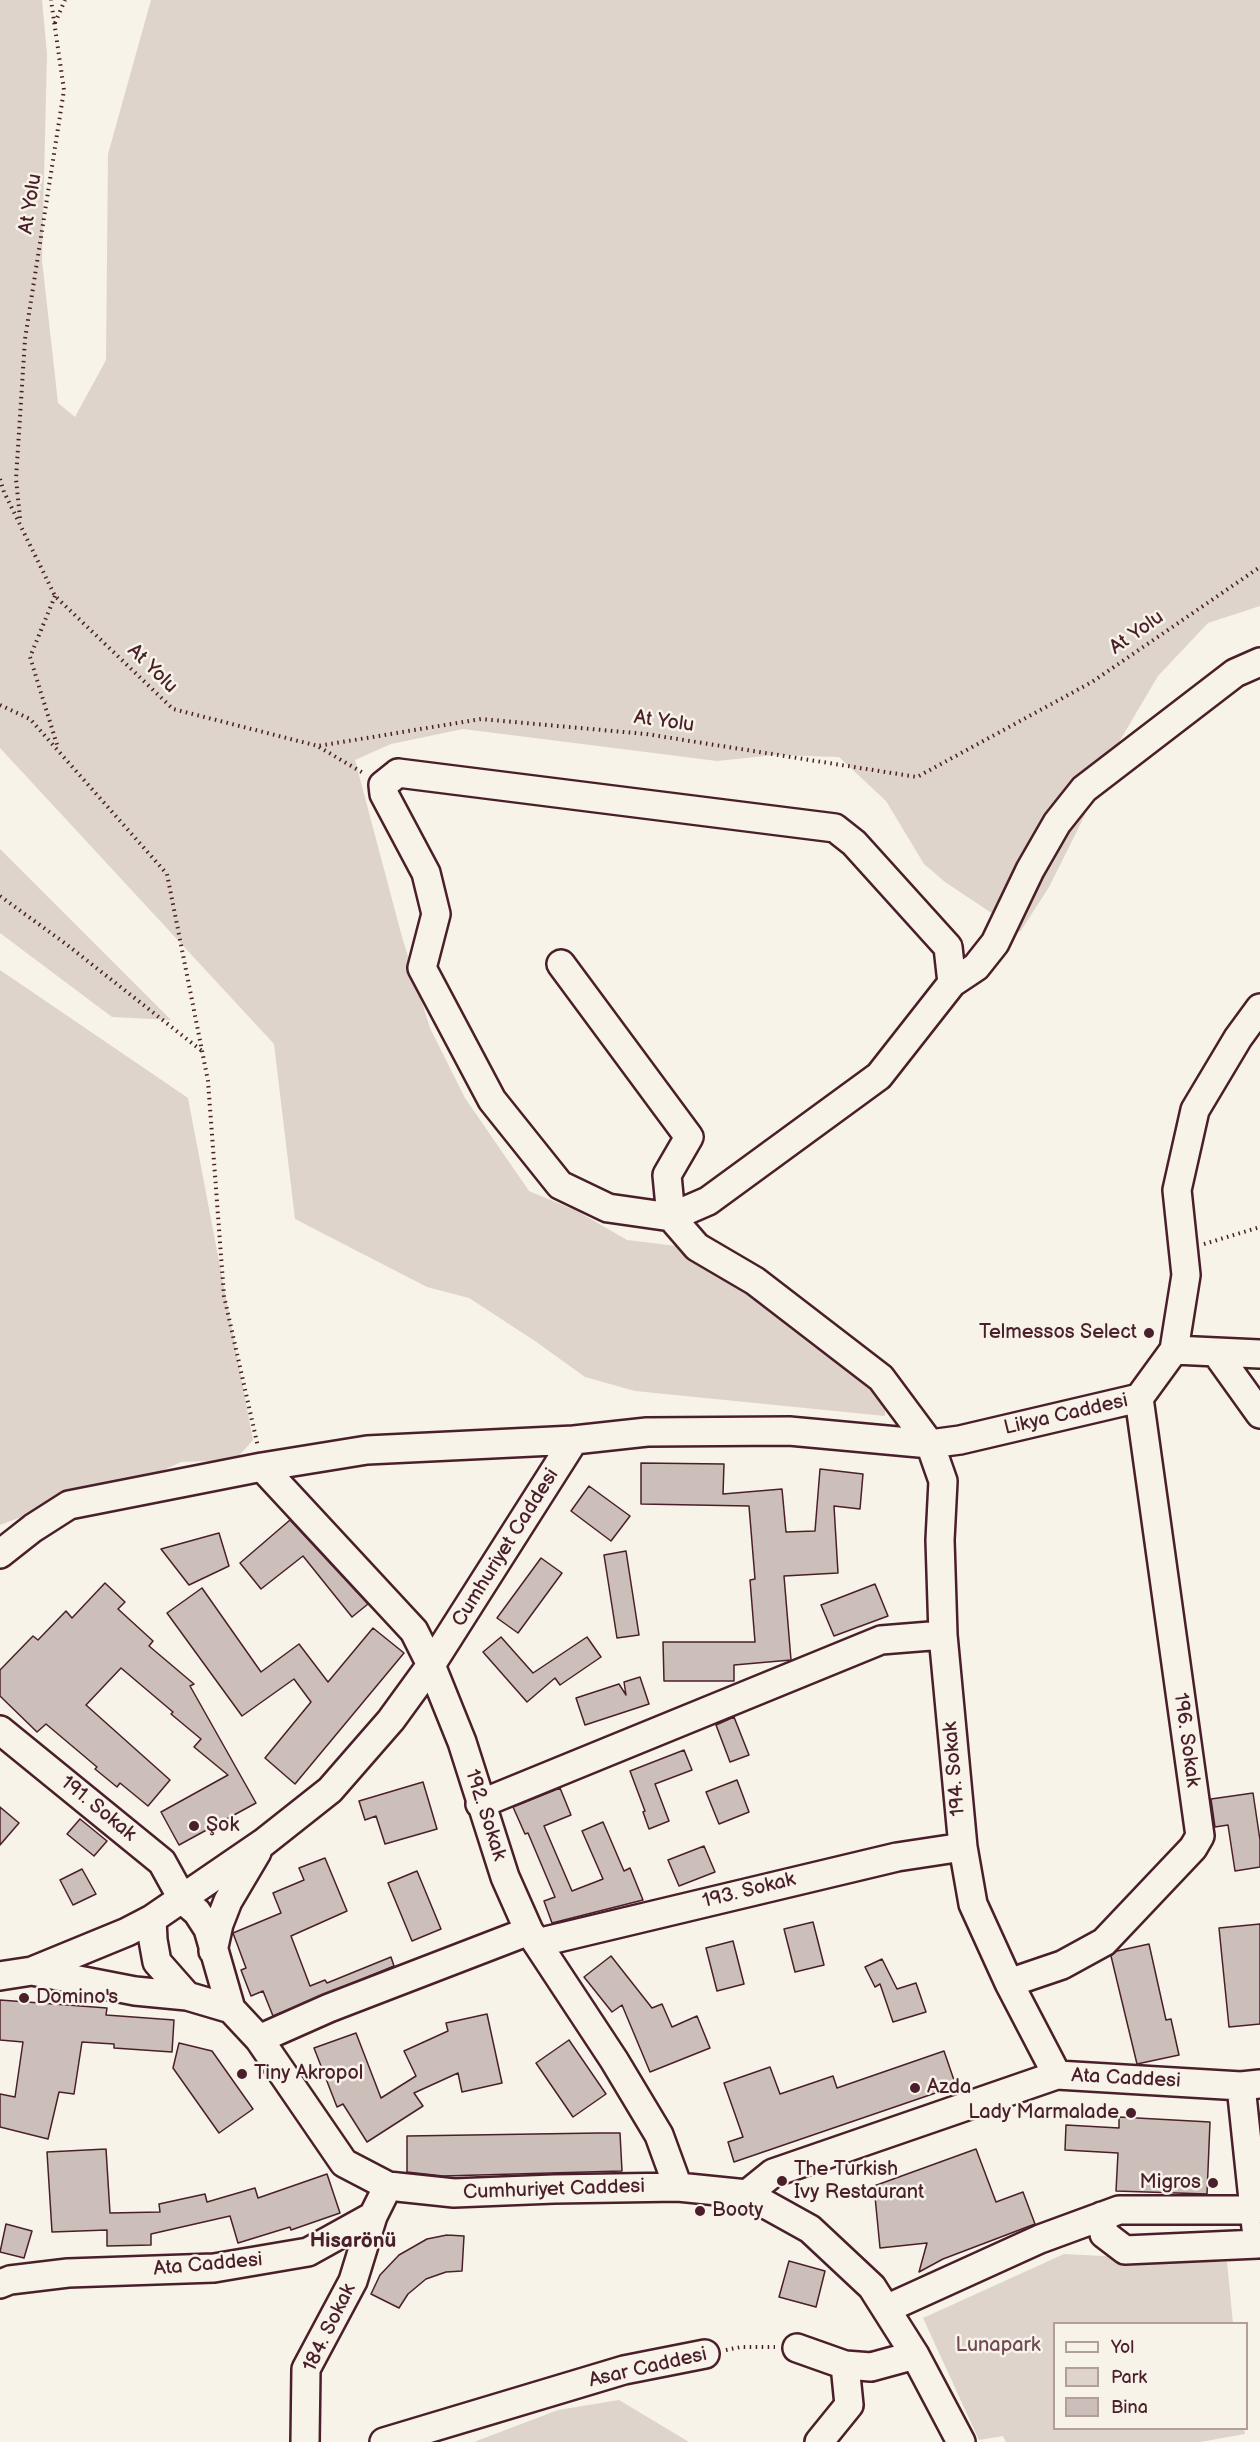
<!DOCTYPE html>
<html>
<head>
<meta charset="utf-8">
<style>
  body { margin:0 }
  #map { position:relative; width:1260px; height:2442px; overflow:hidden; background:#f7f3e8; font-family:"Balsamiq Sans",sans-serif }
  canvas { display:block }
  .legend { position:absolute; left:1053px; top:2322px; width:195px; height:108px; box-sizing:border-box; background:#f7f3e8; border:2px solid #b29e9c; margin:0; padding:8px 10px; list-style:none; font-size:18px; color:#4a1f2b }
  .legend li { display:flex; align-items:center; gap:12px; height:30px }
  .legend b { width:30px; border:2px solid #b29e9c }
</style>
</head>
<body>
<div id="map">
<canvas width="1260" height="2442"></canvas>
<ul class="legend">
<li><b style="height:8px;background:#f7f3e8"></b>Yol</li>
<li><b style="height:16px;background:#ded4cc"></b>Park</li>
<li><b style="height:16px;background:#ccbfb9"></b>Bina</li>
</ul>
</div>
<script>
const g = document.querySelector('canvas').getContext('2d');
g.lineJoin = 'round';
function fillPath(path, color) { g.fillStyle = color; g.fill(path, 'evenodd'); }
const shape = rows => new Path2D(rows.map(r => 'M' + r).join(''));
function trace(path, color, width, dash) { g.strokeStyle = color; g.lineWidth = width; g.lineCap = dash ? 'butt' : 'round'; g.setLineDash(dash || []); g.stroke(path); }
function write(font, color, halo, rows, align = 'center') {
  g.font = font + ' "Balsamiq Sans",sans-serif'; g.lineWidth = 5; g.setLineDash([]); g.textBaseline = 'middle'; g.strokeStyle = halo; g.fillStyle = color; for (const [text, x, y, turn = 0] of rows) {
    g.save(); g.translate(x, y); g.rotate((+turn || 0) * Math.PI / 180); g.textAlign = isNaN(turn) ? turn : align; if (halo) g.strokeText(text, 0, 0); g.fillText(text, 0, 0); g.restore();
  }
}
const green = shape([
  [0,0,42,0,47,54,42,260,58,403,75,417,106,360,108,154,151,0,1260,0,1260,606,1208,623,1158,676,1112,754,1081,823,1049,887,1020,932,945,882,924,864,886,801,839,757,774,755,717,761,463,729,391,744,355,760,402,937,430,1028,465,1098,529,1191,577,1211,627,1240,677,1246,737,1276,885,1398,885,1416,635,1391,585,1377,535,1341,469,1298,427,1287,295,1219,274,1044,0,748],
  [0,849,171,1020,112,1017,0,933],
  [0,970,188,1098,253,1440,235,1460,181,1462,129,1486,95,1489,0,1525],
  [1064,2254,1227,2262,1233,2323,1054,2324,1054,2428,1244,2428,1245,2434,1200,2442,1006,2442,1003,2436,979,2440,923,2318],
  [619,2400,689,2442,474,2442,558,2410]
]);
const building = shape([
  [641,1463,724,1464,723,1494,782,1489,786,1532,815,1531,820,1469,863,1474,860,1509,834,1506,838,1573,784,1576,791,1660,734,1665,734,1681,664,1681,663,1642,755,1642,750,1580,755,1579,749,1506,641,1504,641,1463],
  [589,1486,630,1516,611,1541,571,1511,589,1486],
  [290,1520,368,1604,352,1617,303,1556,261,1589,240,1563,290,1520],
  [219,1533,229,1566,189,1585,161,1549,219,1533],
  [626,1551,639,1635,617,1638,604,1555,626,1551],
  [541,1558,562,1573,518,1633,497,1618,541,1558],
  [105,1583,125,1602,118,1609,153,1641,149,1646,194,1684,190,1686,256,1803,179,1845,161,1812,228,1775,194,1747,201,1739,171,1714,173,1712,121,1668,86,1705,170,1780,148,1806,120,1783,117,1787,95,1769,97,1767,46,1724,37,1732,0,1696,0,1670,33,1636,38,1640,66,1611,72,1618,105,1583],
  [875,1584,888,1616,834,1636,821,1605,875,1584],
  [202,1588,261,1672,299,1644,328,1682,373,1628,404,1653,295,1784,265,1758,311,1702,294,1679,242,1716,167,1613,202,1588],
  [501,1637,533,1673,587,1637,601,1657,560,1685,555,1678,527,1702,483,1652,501,1637],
  [640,1677,649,1704,585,1725,576,1698,619,1684,626,1695,624,1682,640,1677],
  [734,1717,749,1755,730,1762,716,1725,734,1717],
  [684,1750,692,1770,655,1784,669,1821,649,1829,643,1812,645,1811,630,1771,684,1750],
  [737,1780,749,1812,719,1824,706,1792,737,1780],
  [423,1782,437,1829,385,1844,376,1816,365,1820,359,1801,423,1782],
  [560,1788,571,1815,544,1826,572,1891,603,1879,582,1831,603,1822,624,1871,630,1868,643,1900,552,1923,544,1901,555,1897,528,1833,525,1834,513,1807,560,1788],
  [1253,1793,1260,1840,1260,1867,1235,1871,1228,1825,1215,1827,1211,1799,1253,1793],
  [0,1807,19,1823,0,1845,0,1807],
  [80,1819,107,1841,94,1856,67,1834,80,1819],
  [704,1846,715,1872,679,1886,668,1860,704,1846],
  [325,1858,347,1911,291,1936,310,1986,325,1980,327,1983,391,1957,394,1966,273,2016,263,1991,251,1996,241,1970,246,1968,233,1933,281,1913,273,1893,304,1880,299,1868,325,1858],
  [82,1869,96,1894,73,1905,60,1880,82,1869],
  [417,1871,441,1929,412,1941,388,1883,417,1871],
  [813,1922,824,1965,795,1972,784,1929,813,1922],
  [1260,1924,1260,2024,1229,2027,1219,1928,1260,1924],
  [733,1941,744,1984,717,1991,706,1948,733,1941],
  [1149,1944,1166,2020,1171,2019,1179,2055,1137,2064,1111,1956,1117,1951,1149,1944],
  [611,1956,652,2008,662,2004,672,2027,697,2016,710,2048,650,2072,622,2005,612,2012,584,1977,611,1956],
  [882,1959,897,1989,916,1983,926,2012,893,2022,880,1984,875,1987,865,1967,882,1959],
  [0,2000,107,2008,106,2015,174,2020,172,2052,114,2048,114,2044,82,2042,74,2094,59,2092,48,2139,0,2127,0,2094,15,2097,23,2042,0,2040,0,2000],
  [487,2014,502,2083,462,2092,458,2073,414,2093,423,2106,367,2142,343,2104,337,2107,314,2048,356,2033,381,2098,416,2076,404,2051,448,2031,446,2023,487,2014],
  [569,2040,606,2094,573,2117,536,2063,569,2040],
  [179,2043,212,2051,253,2109,219,2133,173,2068,179,2043],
  [944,2051,956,2086,734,2162,728,2142,743,2137,724,2083,770,2067,780,2094,833,2076,837,2088,944,2051],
  [1119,2117,1210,2122,1207,2194,1116,2191,1118,2153,1065,2150,1066,2125,1119,2128,1119,2117],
  [599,2133,620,2133,622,2171,443,2176,407,2172,407,2136,599,2133],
  [106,2149,110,2213,160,2212,159,2204,205,2194,207,2202,255,2188,258,2198,327,2174,340,2213,291,2230,290,2227,238,2243,230,2216,151,2234,151,2245,107,2246,107,2230,52,2232,47,2152,106,2149],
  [976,2149,996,2202,1023,2192,1035,2224,943,2259,919,2272,927,2243,880,2248,874,2186,976,2149],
  [6,2224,32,2231,24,2258,0,2252,6,2224],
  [447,2235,464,2236,462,2271,446,2272,426,2279,408,2294,399,2308,371,2294,380,2275,399,2255,427,2239,447,2235],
  [789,2261,825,2271,816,2307,779,2297,789,2261]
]);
const path = shape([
  [55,23,65,0],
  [0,479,4,492,55,596,173,709,318,746,481,719,646,734,917,777,1092,682,1260,567],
  [20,518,16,479,25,339,64,90,51,0],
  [55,596,30,657,58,748],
  [0,705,30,719,167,874,208,1081,224,1296,258,1447],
  [319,747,365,774],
  [0,896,66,944,202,1051],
  [1204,1244,1260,1227],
  [726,2350,741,2347,775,2347]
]);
const minor = shape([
  [398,773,835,828,854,843,948,947,952,983,879,1076,708,1201,671,1217,608,1208,560,1185,492,1100,422,968,436,914,426,873,384,794,383,785,398,773],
  [561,964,689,1137,667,1175,671,1217,697,1247,755,1281,881,1378,930,1444,943,1481,940,1540,943,1635,963,1847,973,1904,1009,1983,1057,2075],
  [952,983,976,967,995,943,1030,870,1057,823,1084,789,1235,673,1260,662],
  [1174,1350,1260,1354],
  [1217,1354,1260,1414],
  [262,1467,414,1631,431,1665,462,1742,505,1877,529,1931,614,2060,659,2135,678,2187],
  [0,1554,33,1528,69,1505,262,1467,367,1450,574,1440],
  [0,1730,162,1862,183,1900,197,1912,208,1929,231,2009,259,2039,344,2163,388,2186,454,2193,554,2189,678,2187,747,2194,810,2229,872,2287,915,2355,961,2442],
  [480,1804,881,1640,943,1635],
  [152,1919,153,1940,157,1962,187,1996],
  [537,1943,897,1857,963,1847],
  [213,1951,219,1924,228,1901,257,1852],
  [32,1971,135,1991,187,1996,231,2009],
  [0,1976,32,1971,127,1932,152,1919,263,1843,330,1790,391,1720,431,1665,574,1440,647,1432,789,1431,930,1444,960,1440,1139,1398,1174,1350,1186,1275,1177,1190,1195,1110,1238,1038,1260,1008],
  [1009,1983,1062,1965,1104,1942,1193,1848,1200,1836,1139,1398],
  [259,2039,329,2008,529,1931],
  [1241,2086,1256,2228],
  [747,2194,773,2173,1057,2075,1241,2086,1260,2084],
  [1102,2216,1104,2234,1125,2250,1258,2244],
  [0,2284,10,2280,68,2273,214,2268,308,2252,373,2216,388,2186],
  [886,2309,1040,2239,1119,2210,1254,2210],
  [797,2348,845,2365,871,2367,915,2355],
  [305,2442,306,2369,353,2281,373,2216],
  [384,2442,624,2370,705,2354],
  [819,2442,849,2405,845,2365]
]);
const markers = [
  [1149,1333,6,"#4a1f2b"],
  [194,1826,6,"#4a1f2b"],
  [24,1998,6,"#4a1f2b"],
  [242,2074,6,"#4a1f2b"],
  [915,2088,6,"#4a1f2b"],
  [1131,2113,6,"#4a1f2b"],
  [782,2181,6,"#4a1f2b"],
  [1213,2183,6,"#4a1f2b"],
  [700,2211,6,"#4a1f2b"]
];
const streetNames = [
  ["At Yolu",31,204,-81],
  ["At Yolu",1137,633,-35],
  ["At Yolu",152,669,44],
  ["At Yolu",664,722,8],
  ["Likya Caddesi",1066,1415,-13],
  ["Cumhuriyet Caddesi",506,1548,-58],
  ["196. Sokak",1186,1740,82],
  ["194. Sokak",955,1769,-95],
  ["191. Sokak",98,1809,39],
  ["192. Sokak",485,1815,72],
  ["193. Sokak",749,1891,-14],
  ["Ata Caddesi",1126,2079,3],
  ["Cumhuriyet Caddesi",554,2190,-2],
  ["Ata Caddesi",208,2265,-5],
  ["184. Sokak",330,2328,-64],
  ["Asar Caddesi",648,2368,-13]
];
const poiNames = [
  ["Telmessos Select",1137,1333,"right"],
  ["Şok",206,1826],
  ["Domino's",36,1998],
  ["Tiny Akropol",254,2074],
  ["Azda",927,2088],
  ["Lady Marmalade",1119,2113,"right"],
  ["The Turkish",794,2170],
  ["Ivy Restaurant",794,2193],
  ["Migros",1201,2183,"right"],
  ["Booty",712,2211]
];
const parkNames = [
  ["Lunapark",998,2346]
];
const neighbourhoodNames = [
  ["Hisarönü",353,2242]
];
fillPath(green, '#ded4cc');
fillPath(building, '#ccbfb9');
trace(building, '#4a1f2b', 1.5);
trace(minor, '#4a1f2b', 32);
trace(path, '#4a1f2b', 4, [1.5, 4.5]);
trace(minor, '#f7f3e8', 27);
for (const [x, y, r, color] of markers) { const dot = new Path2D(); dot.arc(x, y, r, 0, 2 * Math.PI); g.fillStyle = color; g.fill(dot); trace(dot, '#f7f3e8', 2); }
write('20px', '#4a1f2b', '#f7f3e8', streetNames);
write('20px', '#4a1f2b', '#f7f3e8', poiNames, 'left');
write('20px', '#6f4c53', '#f7f3e8', parkNames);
write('bold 21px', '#4a1f2b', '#f7f3e8', neighbourhoodNames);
</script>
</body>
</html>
